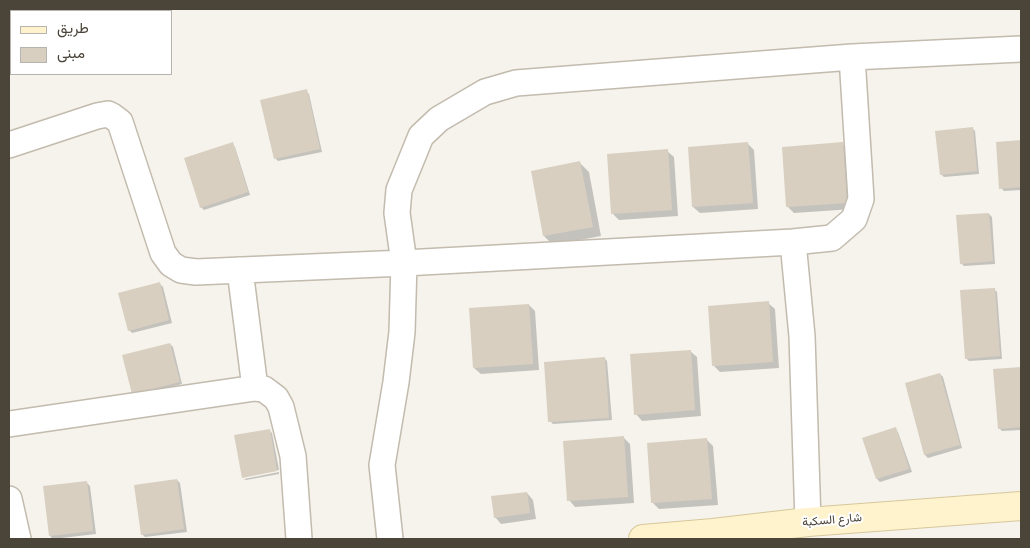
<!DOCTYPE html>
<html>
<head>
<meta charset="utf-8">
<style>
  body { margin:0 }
  #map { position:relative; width:1030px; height:548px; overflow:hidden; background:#f6f3ec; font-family:"IBM Plex Sans",Vazirmatn,sans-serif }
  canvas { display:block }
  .frame { position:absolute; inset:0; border:10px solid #4b4439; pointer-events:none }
  .legend { position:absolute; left:10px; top:10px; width:162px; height:65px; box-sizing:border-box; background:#fff; border:1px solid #b7b4b0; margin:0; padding:6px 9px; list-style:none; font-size:15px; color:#4b4439 }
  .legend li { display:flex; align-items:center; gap:10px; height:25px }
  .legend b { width:25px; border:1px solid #b7b4b0 }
</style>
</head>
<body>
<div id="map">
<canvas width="1030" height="548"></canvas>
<div class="frame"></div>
<ul class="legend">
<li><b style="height:6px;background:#fff3cd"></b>طريق</li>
<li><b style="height:14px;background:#d8cfc1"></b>مبنى</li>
</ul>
</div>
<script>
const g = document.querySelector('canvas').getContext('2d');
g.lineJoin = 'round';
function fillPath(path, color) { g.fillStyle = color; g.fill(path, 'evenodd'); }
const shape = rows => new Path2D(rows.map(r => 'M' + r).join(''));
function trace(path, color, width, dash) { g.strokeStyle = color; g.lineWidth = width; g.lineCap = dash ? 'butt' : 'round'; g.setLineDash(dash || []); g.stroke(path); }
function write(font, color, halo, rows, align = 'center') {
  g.font = font + ' "IBM Plex Sans",Vazirmatn,sans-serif'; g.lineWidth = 4; g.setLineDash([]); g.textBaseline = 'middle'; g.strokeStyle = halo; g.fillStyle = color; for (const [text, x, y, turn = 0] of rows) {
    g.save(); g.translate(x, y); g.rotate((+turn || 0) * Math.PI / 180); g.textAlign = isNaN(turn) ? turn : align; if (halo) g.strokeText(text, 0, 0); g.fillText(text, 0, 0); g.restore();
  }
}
const shadow = shape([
  [306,91,309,94,322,152,278,161,275,158],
  [972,128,975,131,979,174,944,177,941,174],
  [1021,141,1021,190,1004,191,1001,188,997,143],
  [232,144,235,147,250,195,204,210,201,207],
  [748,144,754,150,758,209,700,213,693,207],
  [842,144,849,150,853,209,794,213,788,207],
  [667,151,674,157,678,216,619,220,613,214],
  [580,163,589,172,601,236,553,245,544,236],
  [989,214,992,217,995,264,964,266,961,263],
  [160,284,163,287,172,323,132,333,129,330],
  [994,289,997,292,1002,359,969,361,966,358],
  [768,303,775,309,779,368,720,372,714,366],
  [529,305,535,311,539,370,481,374,474,368],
  [170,344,173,347,182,384,136,396,133,393],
  [690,351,697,357,701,416,642,421,636,414],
  [604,358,607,361,612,420,553,424,550,421],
  [1021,368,1021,430,1002,431,999,428,995,370],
  [940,374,943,377,962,448,928,458,925,455],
  [895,429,898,432,912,472,880,482,877,479,864,439],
  [269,430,272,433,279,470,244,476,244,478,243,477],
  [623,437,630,444,634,503,575,507,569,500],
  [707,440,713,446,718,505,659,509,653,503],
  [279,472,279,474,246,480,244,479],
  [177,480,180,483,187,532,145,537,142,534],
  [87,483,90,486,96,534,53,539,50,536],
  [527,493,533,500,536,519,501,524,495,517]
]);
const building = shape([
  [307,89,320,149,274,159,260,100],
  [973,127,977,171,940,175,935,131],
  [1021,140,1021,187,999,189,996,142],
  [233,142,248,192,200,208,184,158],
  [748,142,753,203,692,207,688,147],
  [843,142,847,203,786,207,782,147],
  [668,149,672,210,611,214,607,154],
  [580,161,593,227,543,236,531,171],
  [989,213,993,261,960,264,956,215],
  [160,282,169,320,128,331,118,293],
  [995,288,1000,356,965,359,960,290],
  [769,301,773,362,712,366,708,306],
  [529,304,533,364,473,368,469,308],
  [170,343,180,382,132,394,122,355],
  [691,350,695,410,634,415,630,354],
  [605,357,609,418,548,422,544,362],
  [1021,367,1021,427,998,429,993,369],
  [940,373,960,445,924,455,905,383],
  [896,427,909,469,876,479,862,438],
  [270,429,277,471,242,478,234,435],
  [624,436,628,497,567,501,563,441],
  [707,438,712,499,651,503,647,443],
  [177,479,184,529,141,535,134,485],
  [87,481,93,531,49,536,43,486],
  [527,492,530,513,494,518,491,496]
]);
const street = shape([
  [9,145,97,116,108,114,112,116,120,122,163,253,171,264,181,270,196,272,404,263,793,242,832,238,854,219,861,199,852,57],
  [793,242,802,336,808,522],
  [240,270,255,388],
  [9,424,255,388,264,389,276,398,281,407,293,456,299,539],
  [9,499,18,539],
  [390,539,382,465,396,382,402,332,404,263,397,213,399,190,421,136,439,119,485,92,516,83,852,57,1021,49]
]);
const secondary = shape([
  [643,539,713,533,808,522,1021,506]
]);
const streetNames = [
  ["شارع السكبة",832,520,-5]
];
fillPath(shadow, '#0003');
fillPath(building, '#d8cfc1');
trace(street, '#c2bbae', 28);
trace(secondary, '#d6c79b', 30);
trace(street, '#fff', 25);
trace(secondary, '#fff3cd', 28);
write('12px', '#4b4439', '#fff', streetNames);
</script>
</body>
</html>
